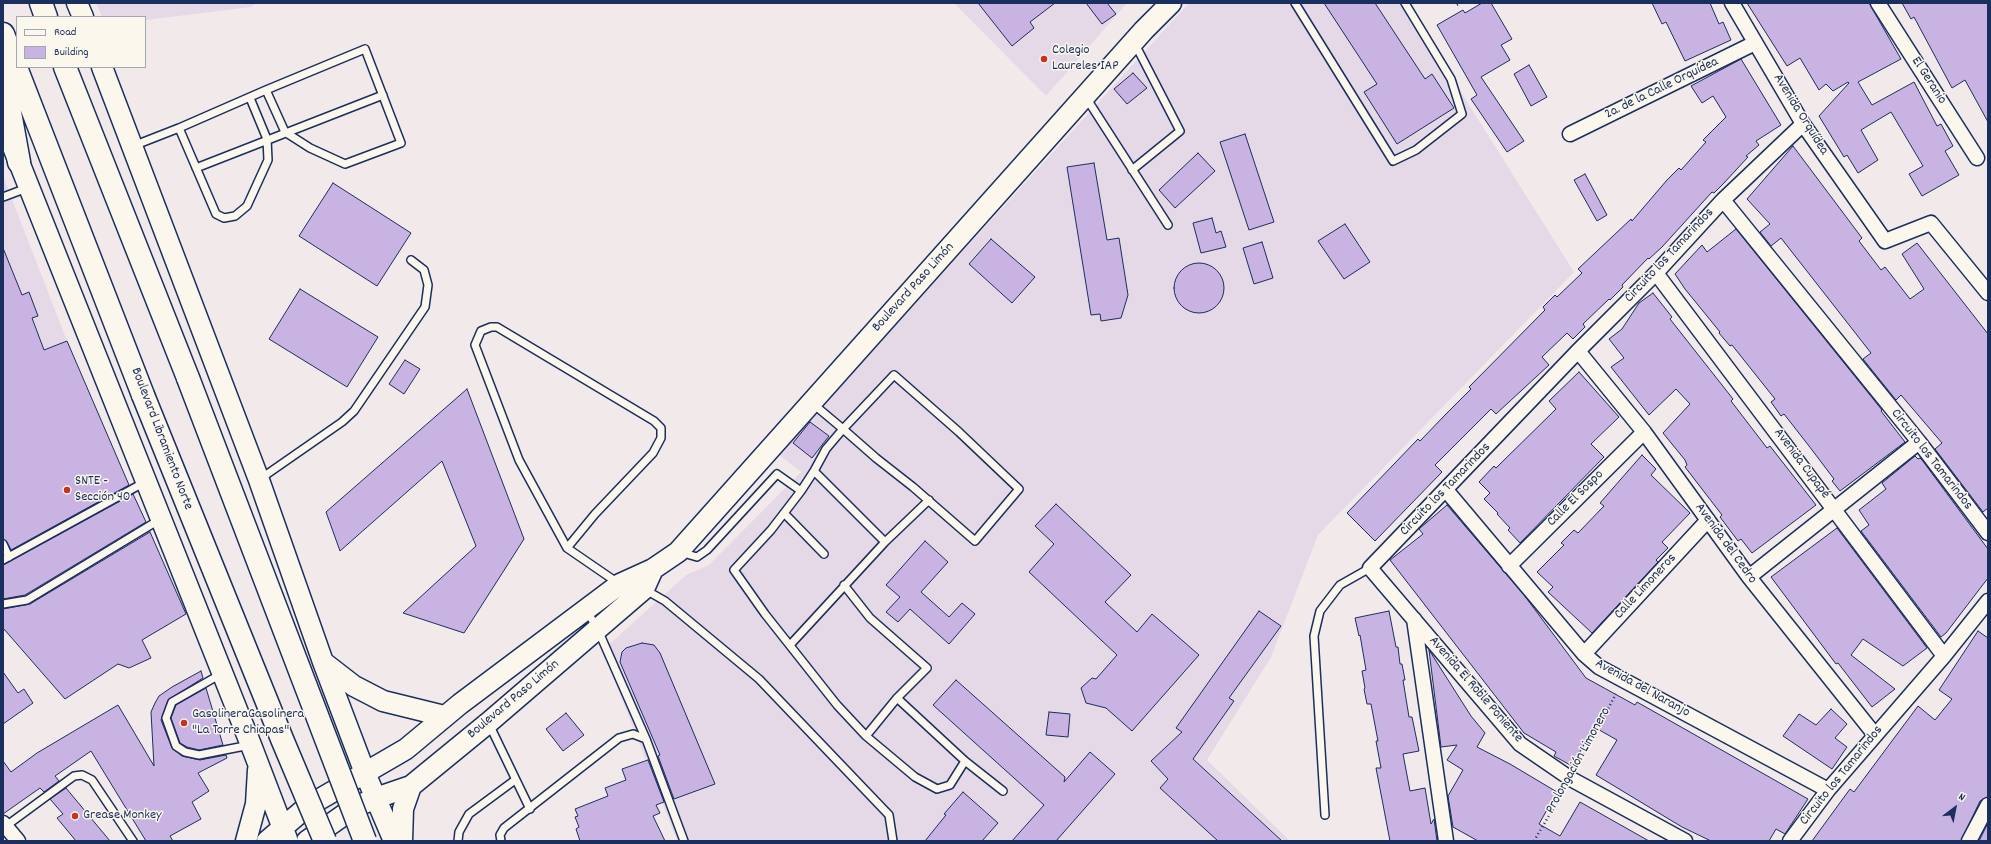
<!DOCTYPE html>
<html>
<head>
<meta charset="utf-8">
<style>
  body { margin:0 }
  #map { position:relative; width:1991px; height:844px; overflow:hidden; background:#f1e9ea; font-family:Dekko,sans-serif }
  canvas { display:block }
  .frame { position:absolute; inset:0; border:4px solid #1b2f5e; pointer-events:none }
  .legend { position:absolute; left:16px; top:16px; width:130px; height:52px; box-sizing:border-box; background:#fbf7ec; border:1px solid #a1a7b3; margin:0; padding:5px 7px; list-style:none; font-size:12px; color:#1b2f5e }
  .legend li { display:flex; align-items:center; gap:8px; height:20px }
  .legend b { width:20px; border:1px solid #a1a7b3 }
  .north { position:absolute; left:1935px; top:788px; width:40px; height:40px; -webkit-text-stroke:3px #fbf7ec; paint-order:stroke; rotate:32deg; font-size:11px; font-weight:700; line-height:16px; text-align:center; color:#1b2f5e }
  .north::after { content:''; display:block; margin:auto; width:14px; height:18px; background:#1b2f5e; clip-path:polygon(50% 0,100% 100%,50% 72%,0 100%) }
</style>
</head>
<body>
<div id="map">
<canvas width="1991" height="844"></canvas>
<div class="frame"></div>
<ul class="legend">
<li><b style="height:5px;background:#fbf7ec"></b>Road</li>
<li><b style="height:11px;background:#c9b3e2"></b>Building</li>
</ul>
<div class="north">N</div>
</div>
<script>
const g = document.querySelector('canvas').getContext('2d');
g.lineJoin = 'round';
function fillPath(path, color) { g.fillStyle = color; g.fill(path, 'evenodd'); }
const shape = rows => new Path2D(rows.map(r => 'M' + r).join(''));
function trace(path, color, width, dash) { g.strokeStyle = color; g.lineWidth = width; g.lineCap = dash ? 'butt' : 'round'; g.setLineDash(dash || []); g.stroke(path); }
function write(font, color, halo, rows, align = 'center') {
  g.font = font + ' Dekko,sans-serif'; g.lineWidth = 3; g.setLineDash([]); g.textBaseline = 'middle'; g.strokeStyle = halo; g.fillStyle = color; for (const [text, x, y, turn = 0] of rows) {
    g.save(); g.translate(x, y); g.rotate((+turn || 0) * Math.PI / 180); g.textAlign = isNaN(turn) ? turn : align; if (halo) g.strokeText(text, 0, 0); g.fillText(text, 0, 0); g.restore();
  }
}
const built = shape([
  [96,3,256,3,251,7,145,20,145,17,102,17],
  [954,3,1127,3,1046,96],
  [1189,3,1405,3,1574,272,1318,535,1271,657,1207,760,1290,841,677,841,603,650,686,575,709,565,801,472,778,454],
  [3,176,67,341,3,366]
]);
const building = shape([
  [978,3,1055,3,1030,22,1034,28,1012,46,978,3],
  [1086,3,1107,3,1116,14,1102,24,1086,3],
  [1324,3,1375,3,1425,79,1432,74,1454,108,1397,144,1364,92,1377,84,1324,3],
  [1482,3,1491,3,1512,39,1501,45,1510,60,1481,77,1524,141,1507,152,1471,99,1477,95,1437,25,1463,10,1465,13,1482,3],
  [1652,3,1710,3,1719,24,1723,22,1731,40,1685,61,1666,22,1662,24,1652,3],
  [1747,3,1869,3,1901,59,1858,82,1872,105,1914,82,1937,126,1941,124,1953,146,1945,151,1959,175,1922,196,1909,174,1923,166,1891,112,1861,130,1878,160,1858,173,1847,155,1844,157,1819,116,1849,83,1848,82,1833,91,1826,84,1819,90,1800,58,1787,66,1747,3],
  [1902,3,1988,3,1988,122,1965,80,1952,88,1914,17,1911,19,1902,3],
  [1741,59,1781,125,1756,141,1759,145,1746,156,1748,157,1724,183,1714,193,1712,192,1662,247,1649,259,1648,258,1622,285,1623,287,1610,300,1609,299,1583,324,1585,327,1573,339,1567,333,1542,357,1549,365,1496,414,1491,409,1435,465,1442,472,1375,541,1347,513,1418,439,1420,441,1446,414,1471,389,1469,387,1545,310,1543,307,1555,295,1557,297,1582,273,1578,269,1631,219,1632,221,1667,180,1679,168,1681,170,1706,142,1703,140,1726,117,1713,96,1702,103,1691,86,1741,59],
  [1529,65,1547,97,1531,106,1514,74,1529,65],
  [1133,73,1147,88,1127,104,1114,89,1133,73],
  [1245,134,1274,222,1249,230,1220,142,1245,134],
  [1793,146,1862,238,1859,241,1881,270,1885,267,1910,299,1924,289,1902,254,1917,243,1988,334,1988,508,1983,512,1935,449,1942,443,1901,395,1896,400,1863,359,1871,353,1781,238,1771,246,1760,232,1770,224,1747,199,1793,146],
  [1198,153,1215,171,1175,208,1159,190,1198,153],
  [1094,163,1107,240,1119,238,1128,295,1121,318,1101,321,1100,314,1091,315,1067,167,1094,163],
  [1585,174,1607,215,1597,221,1574,180,1585,174],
  [333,183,411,233,377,286,299,236,333,183],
  [1212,218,1216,233,1221,231,1226,247,1201,253,1193,223,1212,218],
  [1345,224,1370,262,1344,279,1318,241,1345,224],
  [1736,229,1882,410,1881,411,1905,442,1840,491,1832,481,1834,479,1809,446,1784,414,1781,416,1771,402,1775,399,1732,345,1730,346,1719,333,1720,332,1685,289,1675,274,1702,245,1707,252,1736,229],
  [991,239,1035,277,1012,303,969,264,991,239],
  [1262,242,1273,278,1254,284,1243,248,1262,242],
  [3,248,22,295,29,292,38,316,32,318,44,350,67,341,129,485,11,550,7,542,3,539,3,248],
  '1174 288a25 25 0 1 1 50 0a25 25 0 1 1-50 0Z',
  [300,289,378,337,347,387,269,339,300,289],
  [1653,293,1672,317,1670,319,1733,399,1731,401,1767,448,1770,446,1816,505,1752,553,1741,539,1738,541,1720,517,1722,515,1685,467,1687,465,1685,460,1663,433,1690,404,1676,389,1649,415,1611,367,1624,358,1609,339,1622,329,1639,303,1653,293],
  [405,360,420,369,404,394,389,384,405,360],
  [1579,372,1619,417,1591,444,1604,457,1520,543,1508,530,1510,528,1497,514,1498,513,1484,499,1490,493,1479,482,1494,466,1496,468,1556,409,1549,401,1579,372],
  [467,389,524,539,464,633,403,613,476,546,442,461,340,551,326,512,467,389],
  [810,422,829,436,812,458,793,443,810,422],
  [1642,455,1656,469,1651,475,1690,513,1662,542,1668,548,1656,560,1658,562,1592,633,1548,592,1553,587,1537,572,1564,545,1561,543,1574,530,1578,533,1604,506,1600,503,1642,455],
  [1915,456,1918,459,1920,458,1922,460,1988,549,1988,578,1946,633,1941,637,1861,531,1869,525,1859,510,1886,489,1882,483,1915,456],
  [133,494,146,522,25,595,3,599,3,565,133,494],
  [1056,504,1131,575,1105,602,1137,632,1152,614,1199,655,1132,731,1106,708,1086,703,1081,688,1092,678,1096,679,1117,655,1029,572,1054,544,1035,526,1056,504],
  [1447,505,1524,595,1586,678,1635,705,1637,702,1808,799,1785,834,1776,829,1769,841,1711,841,1682,827,1596,775,1617,740,1594,727,1572,766,1554,756,1556,752,1524,733,1390,560,1423,534,1419,529,1447,505],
  [1837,528,1927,648,1903,666,1863,639,1851,655,1895,689,1872,707,1838,663,1836,664,1771,577,1837,528],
  [150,532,186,614,142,640,151,658,129,668,118,664,65,699,3,628,3,609,30,604,150,532],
  [925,541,948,562,921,592,949,617,962,603,975,614,949,644,910,609,898,622,886,612,900,597,886,585,925,541],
  [1259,611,1281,626,1229,698,1234,701,1193,759,1282,841,1218,841,1160,788,1168,779,1151,761,1182,732,1176,728,1259,611],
  [1389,611,1396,647,1398,647,1400,664,1402,664,1405,680,1403,680,1409,717,1412,717,1419,751,1403,754,1410,791,1425,788,1431,824,1434,819,1437,841,1390,841,1376,768,1381,768,1376,741,1378,741,1371,704,1367,704,1364,689,1365,688,1362,671,1366,670,1360,635,1359,636,1355,618,1389,611],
  [1978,631,1988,638,1988,797,1980,801,1961,841,1812,841,1850,789,1854,792,1918,706,1935,720,1952,699,1939,690,1978,631],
  [642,643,654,645,660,653,715,784,674,799,658,756,660,755,620,662,622,652,626,648,642,643],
  [1429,650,1471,716,1485,733,1477,747,1510,764,1557,792,1539,824,1560,836,1580,802,1649,841,1478,841,1453,827,1448,796,1463,770,1447,760,1457,745,1441,747,1429,650],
  [201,671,203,678,168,700,161,720,172,748,182,756,200,760,226,755,227,758,198,773,209,791,192,802,201,819,170,836,173,841,146,841,91,751,55,776,59,781,44,792,40,788,3,814,3,761,11,772,37,753,118,705,154,766,151,712,155,703,159,696,172,687,201,671],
  [3,672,18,693,24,689,33,703,3,724,3,672],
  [956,680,1065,777,1064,782,1090,752,1115,774,1056,841,1012,841,1044,805,933,705,956,680],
  [206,688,223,745,199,750,187,747,180,743,171,718,176,705,206,688],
  [1831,709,1847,724,1835,738,1847,747,1832,769,1783,736,1799,714,1816,725,1831,709],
  [1049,712,1070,714,1068,737,1046,735,1049,712],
  [566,713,584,735,563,751,546,729,566,713],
  [648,760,664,802,656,805,660,813,653,816,665,841,580,841,576,829,579,827,575,817,578,816,575,809,608,796,605,788,626,780,622,769,648,760],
  [66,788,110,841,76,841,57,818,63,814,50,799,66,788],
  [963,792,998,823,982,841,925,841,946,815,944,814,963,792],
  [1988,823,1988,841,1979,841,1988,823]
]);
const path = shape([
  [1457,5,1461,3],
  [1578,765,1616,694],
  [1534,841,1563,792]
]);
const lane = shape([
  [1295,3,1393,161,1416,150,1462,114,1451,79,1405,3],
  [1085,96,1168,225],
  [179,128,216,214,224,218,235,216,247,206,268,160,267,139,250,98],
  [133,146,179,128,266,90,365,49,401,143,345,164,310,148,285,132,266,90],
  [196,168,383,95],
  [1132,170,1180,131,1135,44],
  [3,197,27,188],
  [812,403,843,429,876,458,913,487,975,541,1019,489,959,432,894,375,843,429,826,449,814,471],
  [260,479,342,422,354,411,425,307,428,285,424,270,411,260],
  [801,491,814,471,885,542],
  [784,513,824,554],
  [3,544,9,557],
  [567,548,519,460,475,345,481,331,491,327,497,327,654,421,661,428,661,438,653,453,595,514,567,548,618,583],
  [680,552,697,557,707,550,777,474,801,491,771,530,734,570,765,614,837,705,866,736,915,777,937,789,950,785,965,761],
  [3,560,145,482],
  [844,585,870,618,927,668,897,698,866,736],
  [644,589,665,601,759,679,889,815,893,841],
  [3,604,27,600,159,520],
  [587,611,598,630,646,739],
  [790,645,885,542,929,500],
  [221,674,172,702,166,718,176,746,185,752,199,755,250,745],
  [897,698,965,761,1003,791],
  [489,724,530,809],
  [1325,815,1314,636,1320,611,1340,585,1370,568],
  [6,826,74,776,82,775,92,780,133,841],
  [458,841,459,832,469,814,515,780],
  [501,841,500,835,504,828,619,738,633,734,646,739,684,841]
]);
const street = shape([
  [1732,3,1803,124,1885,241,1931,223,1988,293],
  [1878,3,1977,158],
  [1570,134,1755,43],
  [1723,200,1919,442,1988,533],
  [1656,273,1944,656],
  [1578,351,1644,432,1749,577,1875,735],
  [1446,490,1584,654,1599,667,1828,790],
  [1509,566,1644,432],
  [1749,577,1919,442],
  [1414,619,1446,841],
  [1584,654,1708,520],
  [3,823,18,841],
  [1685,841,1571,779,1520,744,1370,568,1578,351,1656,273,1723,200,1803,124],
  [1790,841,1828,790,1944,656,1988,601],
  [1969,841,1988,805]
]);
const secondary = shape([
  [77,3,83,17],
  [102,67,259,480,323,662,365,773,394,841],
  [13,147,251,745,287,839],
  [323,662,354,686,383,701,444,716],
  [246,841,256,804,258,770],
  [267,841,308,806,406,749,460,704,620,584,653,569,678,552,1144,30,1171,3],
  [307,841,355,807,376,798,411,786,488,723,644,589,653,569],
  [402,841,403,809,411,786]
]);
const highway = shape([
  [41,3,46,17],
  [3,34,143,395],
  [65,67,188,378],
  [3,74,19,162]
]);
const highwayBridge = shape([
  [188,378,365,841],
  [143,395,282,739,325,841]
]);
const markers = [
  [1044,59,4,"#c8321e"],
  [67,490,4,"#c8321e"],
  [184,723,4,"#c8321e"],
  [75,816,4,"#c8321e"]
];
const poiNames = [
  ["Colegio",1052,51],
  ["Laureles IAP",1052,67],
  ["SNTE -",75,482],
  ["Sección 40",75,498],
  ["GasolineraGasolinera",192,715],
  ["\"La Torre Chiapas\"",192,731],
  ["Grease Monkey",83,816]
];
const streetNames = [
  ["El Geranio",1928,81,57],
  ["2a. de la Calle Orquídea",1662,89,-26],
  ["Avenida Orquídea",1800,115,58],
  ["Circuito los Tamarindos",1670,256,-47],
  ["Boulevard Paso Limón",914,288,-48],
  ["Boulevard Libramiento Norte",161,439,69],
  ["Circuito los Tamarindos",1931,460,52],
  ["Avenida Cupapé",1801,464,53],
  ["Circuito los Tamarindos",1446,490,-46],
  ["Calle El Sospo",1576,499,-45],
  ["Avenida del Cedro",1725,544,54],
  ["Calle Limoneros",1646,587,-47],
  ["Avenida del Naranjo",1642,689,29],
  ["Avenida El Roble Poniente",1475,690,49],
  ["Boulevard Paso Limón",514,700,-40],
  ["Prolongación Limonero",1579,761,-61],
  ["Circuito los Tamarindos",1842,776,-51]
];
fillPath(built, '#e5d9e8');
fillPath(building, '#c9b3e2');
trace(building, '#1b2f5e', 1);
trace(lane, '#1b2f5e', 10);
trace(street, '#1b2f5e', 17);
trace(secondary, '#1b2f5e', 23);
trace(highway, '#1b2f5e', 25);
trace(path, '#1b2f5e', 2.5, [1, 3]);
trace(lane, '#fbf7ec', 7);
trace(street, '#fbf7ec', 14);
trace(secondary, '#fbf7ec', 20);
trace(highway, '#fbf7ec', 22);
trace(highwayBridge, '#1b2f5e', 25, []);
trace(highwayBridge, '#fbf7ec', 22);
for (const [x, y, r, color] of markers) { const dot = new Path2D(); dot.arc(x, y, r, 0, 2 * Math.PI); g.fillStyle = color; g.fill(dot); trace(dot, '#fbf7ec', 1.5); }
write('14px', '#1b2f5e', '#fbf7ec', poiNames, 'left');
write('14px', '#1b2f5e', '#fbf7ec', streetNames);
</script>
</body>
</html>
